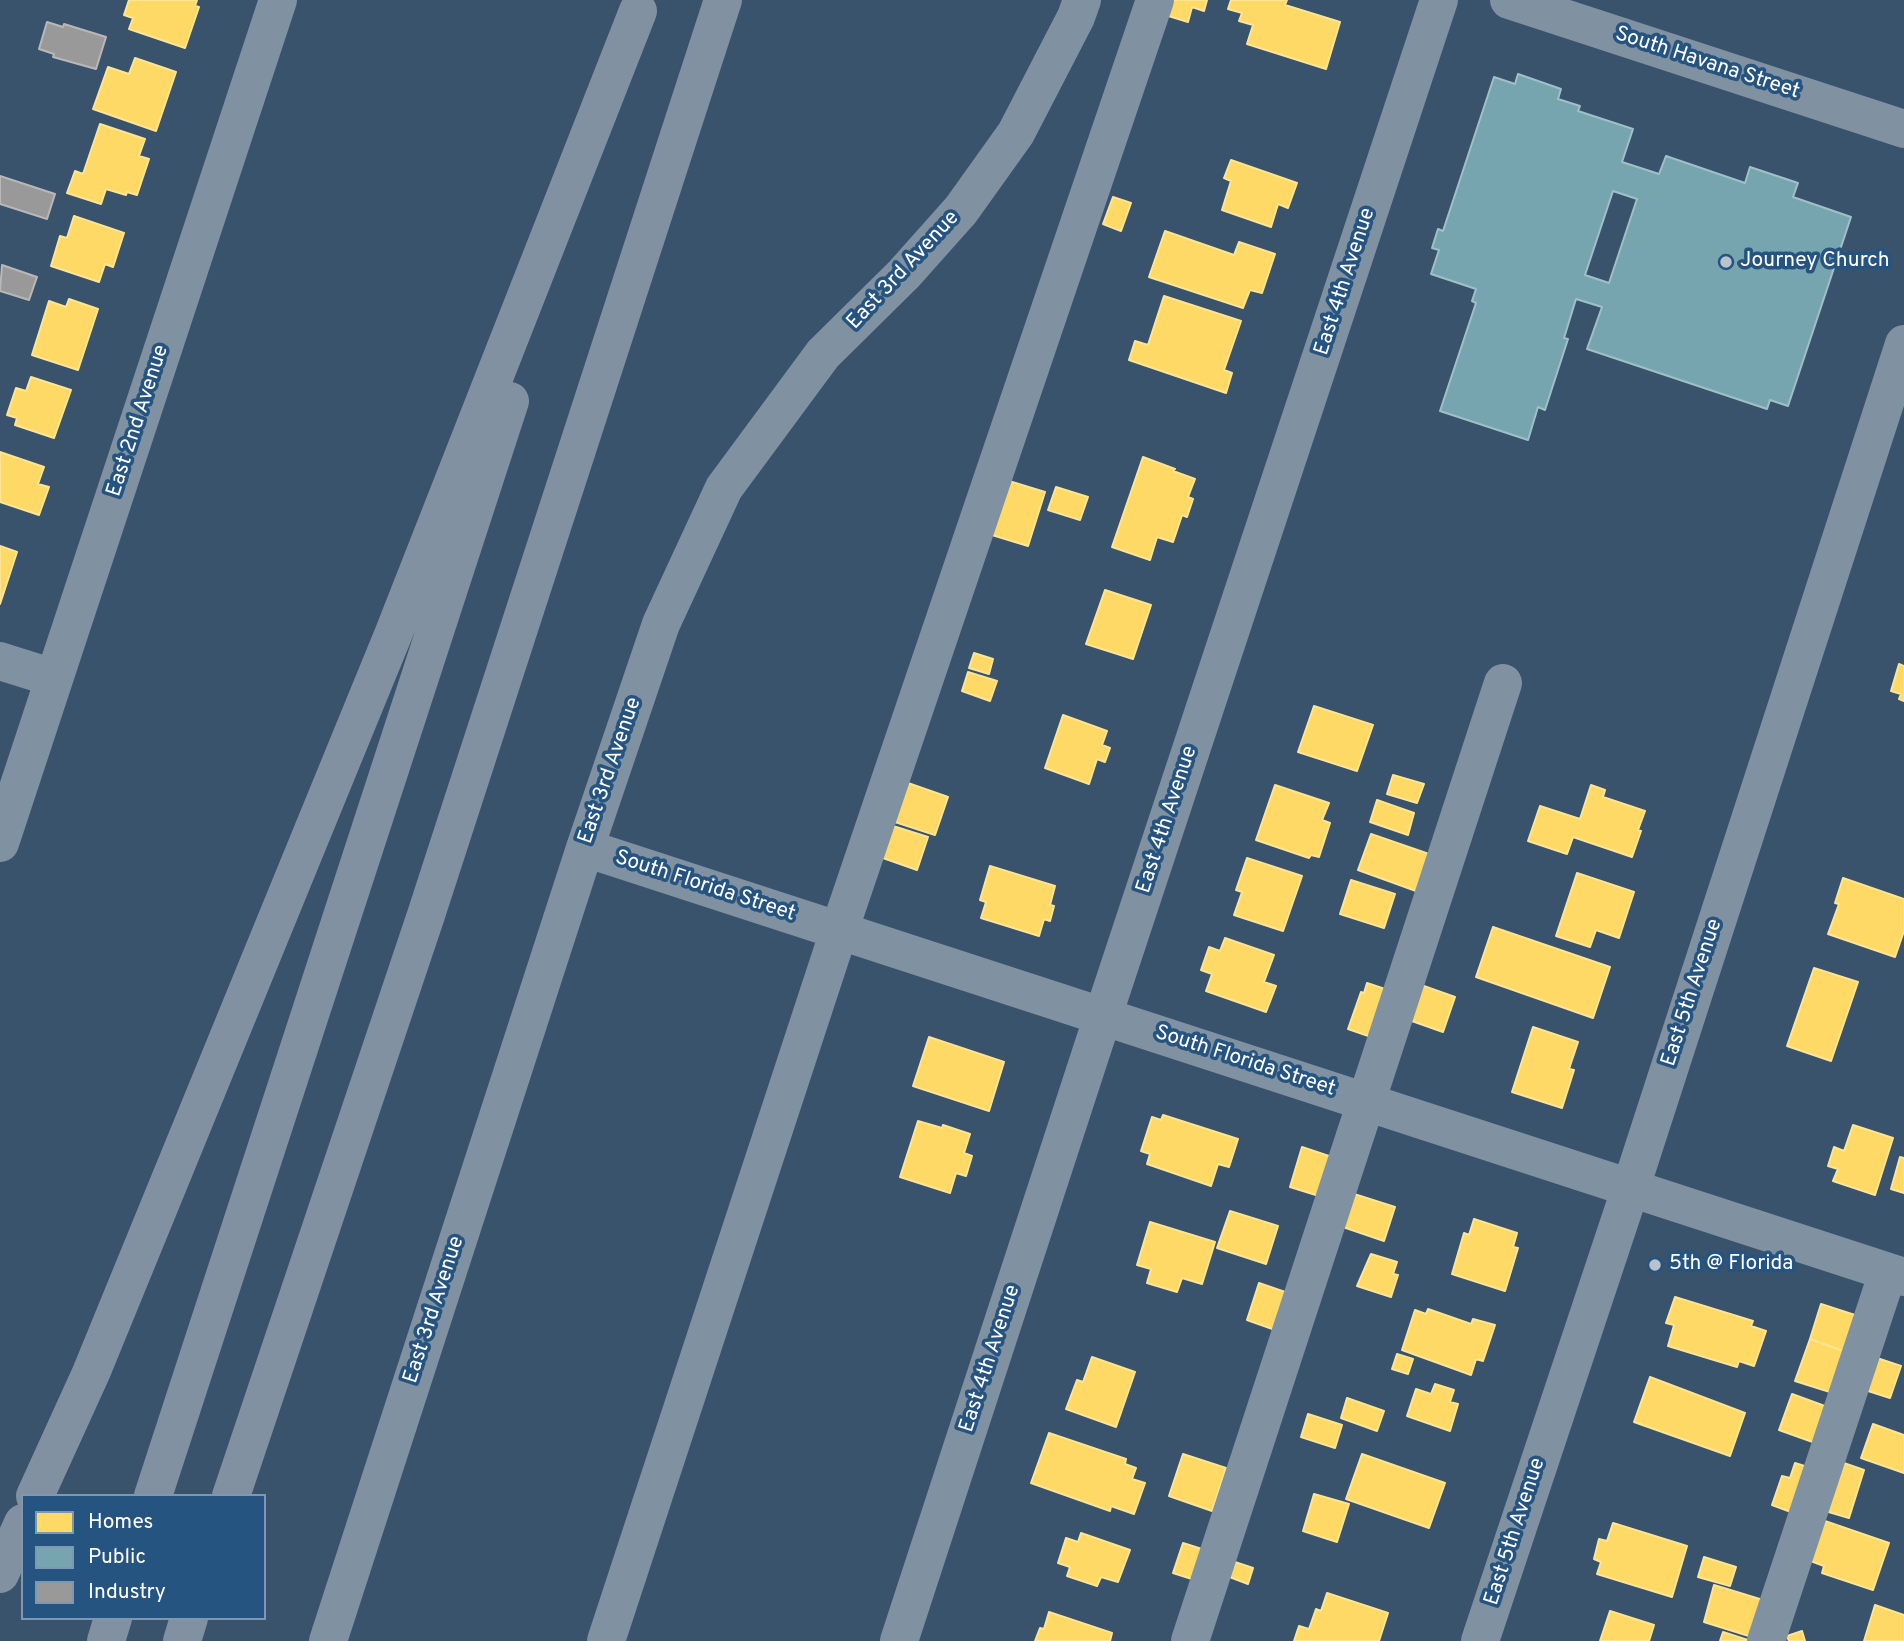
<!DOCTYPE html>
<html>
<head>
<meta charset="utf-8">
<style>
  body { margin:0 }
  #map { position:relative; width:1904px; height:1641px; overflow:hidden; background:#3a536c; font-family:Overpass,sans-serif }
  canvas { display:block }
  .legend { position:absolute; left:21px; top:1494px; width:245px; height:126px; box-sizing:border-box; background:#265480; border:2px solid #7d98b3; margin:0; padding:9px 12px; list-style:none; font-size:21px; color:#fff }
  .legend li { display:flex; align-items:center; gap:14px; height:35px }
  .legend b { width:35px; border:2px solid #7d98b3 }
</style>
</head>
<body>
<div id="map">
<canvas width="1904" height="1641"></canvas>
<ul class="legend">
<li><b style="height:19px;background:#ffd966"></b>Homes</li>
<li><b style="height:19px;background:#76a5af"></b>Public</li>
<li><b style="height:19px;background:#999"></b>Industry</li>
</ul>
</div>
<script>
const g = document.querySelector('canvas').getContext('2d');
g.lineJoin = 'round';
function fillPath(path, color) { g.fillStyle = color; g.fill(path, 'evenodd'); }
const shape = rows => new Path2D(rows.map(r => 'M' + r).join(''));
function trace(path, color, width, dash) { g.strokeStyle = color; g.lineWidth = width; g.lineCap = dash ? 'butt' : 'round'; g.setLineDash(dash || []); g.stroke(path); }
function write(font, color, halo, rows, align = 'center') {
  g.font = font + ' Overpass,sans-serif'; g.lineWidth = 7; g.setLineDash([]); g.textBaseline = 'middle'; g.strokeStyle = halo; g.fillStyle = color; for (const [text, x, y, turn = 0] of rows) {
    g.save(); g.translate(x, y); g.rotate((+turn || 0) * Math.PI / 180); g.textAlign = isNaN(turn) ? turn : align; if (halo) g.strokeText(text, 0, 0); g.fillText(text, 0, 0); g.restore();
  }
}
const homes = shape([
  [129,0,197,0,195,6,199,7,185,48,129,29,133,18,124,15,129,0],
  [1166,0,1207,0,1204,11,1192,7,1188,22,1162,14,1166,0],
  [1231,0,1287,0,1285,5,1340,22,1326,69,1247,44,1253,25,1239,21,1242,13,1228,9,1231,0],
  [135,58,176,72,156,131,93,109,108,67,129,74,135,58],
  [100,124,145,139,139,156,149,159,137,195,127,192,126,195,106,189,101,204,67,193,75,171,83,174,100,124],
  [1231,160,1297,183,1288,208,1278,204,1271,227,1222,210,1231,181,1224,178,1231,160],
  [1113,197,1131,203,1121,231,1103,224,1113,197],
  [74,216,124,233,113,267,105,264,99,282,51,266,60,236,67,238,74,216],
  [1165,231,1234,255,1239,242,1275,254,1262,293,1250,290,1243,308,1149,277,1165,231],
  [1164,296,1241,321,1224,370,1232,373,1226,393,1129,360,1135,341,1148,345,1164,296],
  [69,299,98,309,78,370,32,355,49,301,66,307,69,299],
  [31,377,71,390,54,438,15,425,17,418,7,415,16,388,26,391,31,377],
  [0,452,44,467,38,484,49,487,39,515,0,502,0,452],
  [1143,457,1175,469,1173,471,1195,479,1188,497,1193,499,1187,517,1182,515,1173,542,1157,537,1150,560,1112,547,1143,457],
  [1009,481,1045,492,1028,546,992,535,1009,481],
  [1056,487,1088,497,1080,520,1048,510,1056,487],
  [0,546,17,552,0,604,0,546],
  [1105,590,1151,605,1133,659,1086,644,1105,590],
  [974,653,993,659,989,674,969,668,974,653],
  [1899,664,1904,666,1904,701,1899,699,1901,694,1891,691,1899,664],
  [968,672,997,681,990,701,962,691,968,672],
  [1314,706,1373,725,1357,771,1298,752,1314,706],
  [1063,715,1107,731,1102,745,1110,748,1105,762,1097,759,1089,784,1045,768,1063,715],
  [1393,775,1424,784,1417,803,1387,794,1393,775],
  [908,783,948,797,935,835,895,822,908,783],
  [1275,785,1329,803,1322,820,1330,823,1319,857,1311,855,1309,858,1256,840,1275,785],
  [1591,785,1605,790,1603,797,1645,811,1638,830,1641,831,1632,857,1573,837,1567,854,1528,841,1540,806,1580,819,1591,785],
  [1377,800,1414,813,1408,835,1370,822,1377,800],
  [893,826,928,837,917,870,883,858,893,826],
  [1371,834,1429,854,1416,891,1358,870,1371,834],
  [1247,858,1302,876,1283,931,1234,915,1242,892,1236,890,1247,858],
  [990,866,1055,886,1050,905,1054,906,1050,921,1044,919,1039,936,981,918,986,902,980,900,990,866],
  [1577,873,1634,892,1619,938,1596,930,1590,947,1556,936,1577,873],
  [1843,878,1904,899,1904,931,1895,957,1828,934,1839,904,1835,903,1843,878],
  [1351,880,1395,894,1384,928,1340,914,1351,880],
  [1493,927,1610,967,1593,1018,1476,977,1493,927],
  [1225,938,1274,955,1264,982,1276,986,1266,1012,1206,991,1212,974,1201,970,1209,947,1220,951,1225,938],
  [1814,968,1858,982,1831,1061,1787,1046,1814,968],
  [1367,983,1391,991,1377,1039,1348,1029,1361,992,1364,993,1367,983],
  [1421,985,1455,997,1443,1032,1409,1020,1421,985],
  [1533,1027,1578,1042,1569,1069,1574,1070,1562,1108,1512,1092,1533,1027],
  [929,1037,1004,1062,989,1111,913,1086,929,1037],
  [1163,1115,1238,1139,1229,1167,1218,1164,1211,1186,1147,1164,1150,1154,1141,1151,1152,1117,1161,1120,1163,1115],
  [918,1121,942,1128,943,1125,970,1134,964,1153,972,1156,966,1176,956,1173,950,1193,900,1177,918,1121],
  [1853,1125,1893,1138,1875,1195,1833,1181,1838,1169,1828,1166,1834,1147,1844,1151,1853,1125],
  [1302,1147,1332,1157,1319,1196,1290,1187,1302,1147],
  [1900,1157,1904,1158,1904,1193,1891,1189,1900,1157],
  [1351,1193,1395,1207,1384,1241,1340,1226,1351,1193],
  [1230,1211,1278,1226,1266,1264,1217,1248,1230,1211],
  [1474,1219,1517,1233,1513,1247,1518,1248,1505,1291,1452,1274,1464,1233,1469,1235,1474,1219],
  [1150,1222,1215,1242,1202,1284,1182,1278,1177,1292,1147,1283,1151,1269,1137,1265,1150,1222],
  [1371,1254,1397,1262,1393,1274,1398,1275,1391,1297,1357,1286,1371,1254],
  [1259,1283,1291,1294,1278,1331,1247,1320,1259,1283],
  [1675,1297,1753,1321,1751,1326,1766,1331,1754,1366,1739,1361,1737,1367,1668,1346,1674,1325,1666,1323,1675,1297],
  [1821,1304,1858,1316,1846,1352,1810,1339,1821,1304],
  [1428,1309,1471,1324,1473,1319,1495,1325,1483,1361,1476,1359,1471,1375,1402,1350,1415,1310,1426,1314,1428,1309],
  [1810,1339,1846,1352,1833,1393,1795,1381,1810,1339],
  [1397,1354,1413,1359,1408,1374,1392,1369,1397,1354],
  [1092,1357,1135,1372,1116,1427,1066,1409,1077,1380,1083,1382,1092,1357],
  [1877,1358,1901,1366,1890,1398,1865,1390,1877,1358],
  [1650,1377,1745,1413,1730,1456,1634,1422,1650,1377],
  [1435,1384,1454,1390,1450,1402,1458,1404,1450,1431,1407,1416,1416,1389,1431,1394,1435,1384],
  [1792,1394,1833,1409,1821,1445,1779,1430,1792,1394],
  [1347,1398,1384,1411,1377,1431,1341,1418,1347,1398],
  [1308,1414,1342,1425,1335,1448,1301,1437,1308,1414],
  [1873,1424,1904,1435,1904,1473,1861,1458,1873,1424],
  [1049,1433,1126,1459,1125,1464,1136,1468,1132,1479,1145,1483,1134,1514,1111,1506,1110,1511,1031,1483,1049,1433],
  [1183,1454,1226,1468,1212,1511,1169,1496,1183,1454],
  [1362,1454,1445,1483,1429,1528,1346,1499,1362,1454],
  [1838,1461,1864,1470,1849,1518,1822,1510,1838,1461],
  [1795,1463,1814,1469,1799,1515,1772,1505,1782,1476,1790,1478,1795,1463],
  [1314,1494,1349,1504,1337,1542,1303,1531,1314,1494],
  [1822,1520,1889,1543,1873,1590,1822,1573,1824,1566,1808,1560,1822,1520],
  [1613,1523,1687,1546,1672,1597,1597,1574,1601,1562,1594,1559,1599,1539,1607,1541,1613,1523],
  [1081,1533,1130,1550,1118,1582,1101,1577,1097,1586,1067,1576,1070,1567,1058,1563,1066,1538,1078,1542,1081,1533],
  [1183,1543,1205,1550,1195,1580,1173,1573,1183,1543],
  [1704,1557,1736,1567,1730,1586,1698,1577,1704,1557],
  [1232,1561,1253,1568,1248,1584,1227,1576,1232,1561],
  [1714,1585,1763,1600,1752,1637,1704,1622,1714,1585],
  [1327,1593,1388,1613,1379,1641,1294,1641,1299,1626,1309,1629,1316,1609,1321,1611,1327,1593],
  [1875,1605,1904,1615,1904,1641,1864,1641,1875,1605],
  [1610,1611,1654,1625,1649,1641,1600,1641,1610,1611],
  [1049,1612,1112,1633,1110,1641,1035,1641,1040,1628,1044,1629,1049,1612],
  [1802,1631,1805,1641,1789,1641,1787,1636,1802,1631],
  [1723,1632,1751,1641,1720,1641,1723,1632]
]);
const public = shape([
  [1518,74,1561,89,1558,99,1580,106,1578,111,1633,129,1622,162,1659,174,1666,156,1745,183,1750,167,1798,183,1793,197,1851,217,1788,406,1770,400,1767,409,1587,349,1602,307,1576,299,1564,338,1568,339,1545,410,1538,407,1528,440,1440,411,1476,303,1472,301,1476,289,1431,274,1439,250,1432,248,1438,229,1443,231,1494,77,1515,84,1518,74],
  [1613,191,1637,199,1609,283,1585,275,1613,191]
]);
const industry = shape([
  [47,22,63,27,64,24,106,37,96,69,53,57,54,54,39,49,47,22],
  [0,176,55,194,47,219,0,204,0,176],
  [2,265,37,277,29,300,0,291,2,265]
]);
const minor = shape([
  [1509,0,1904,129],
  [0,661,54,678],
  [0,843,278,0],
  [585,848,1904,1277],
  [328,1641,585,848,661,624,724,488,823,354,904,274,961,210,1016,133,1076,17,1082,0],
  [606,1641,839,931,1155,0],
  [899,1641,1103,1016,1439,0],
  [1190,1641,1503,683],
  [1480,1641,1631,1187,1904,344],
  [1766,1641,1888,1272]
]);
const highway = shape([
  [35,1496,91,1373,393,635,638,11],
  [153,1496,510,401],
  [231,1496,426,915,723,0],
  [0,1574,23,1523],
  [106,1641,113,1618],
  [182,1641,189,1618]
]);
const markers = [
  [1726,262,7,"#bac3cc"],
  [1655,1265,7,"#bac3cc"]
];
const streetNames = [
  ["South Havana Street",1707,64,18],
  ["East 3rd Avenue",904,271,-47],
  ["East 4th Avenue",1346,282,-72],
  ["East 2nd Avenue",139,421,-72],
  ["East 3rd Avenue",611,771,-71],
  ["East 4th Avenue",1168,820,-72],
  ["South Florida Street",705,887,18],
  ["East 5th Avenue",1693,993,-72],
  ["South Florida Street",1245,1062,18],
  ["East 3rd Avenue",435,1310,-72],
  ["East 4th Avenue",991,1359,-72],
  ["East 5th Avenue",1516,1532,-72]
];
const poiNames = [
  ["Journey Church",1740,262],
  ["5th @ Florida",1669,1265]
];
fillPath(homes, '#ffd966');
trace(homes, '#ffe494', 2);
fillPath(public, '#76a5af');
trace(public, '#9fc0c7', 2);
fillPath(industry, '#999');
trace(industry, '#b8b8b8', 2);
trace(minor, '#8091a2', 38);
trace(highway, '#8191a2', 38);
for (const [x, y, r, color] of markers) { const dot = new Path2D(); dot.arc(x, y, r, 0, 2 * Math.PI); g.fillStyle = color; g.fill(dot); trace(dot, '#265480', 2.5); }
write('21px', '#fff', '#265480', streetNames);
write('21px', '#fff', '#265480', poiNames, 'left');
</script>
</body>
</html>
